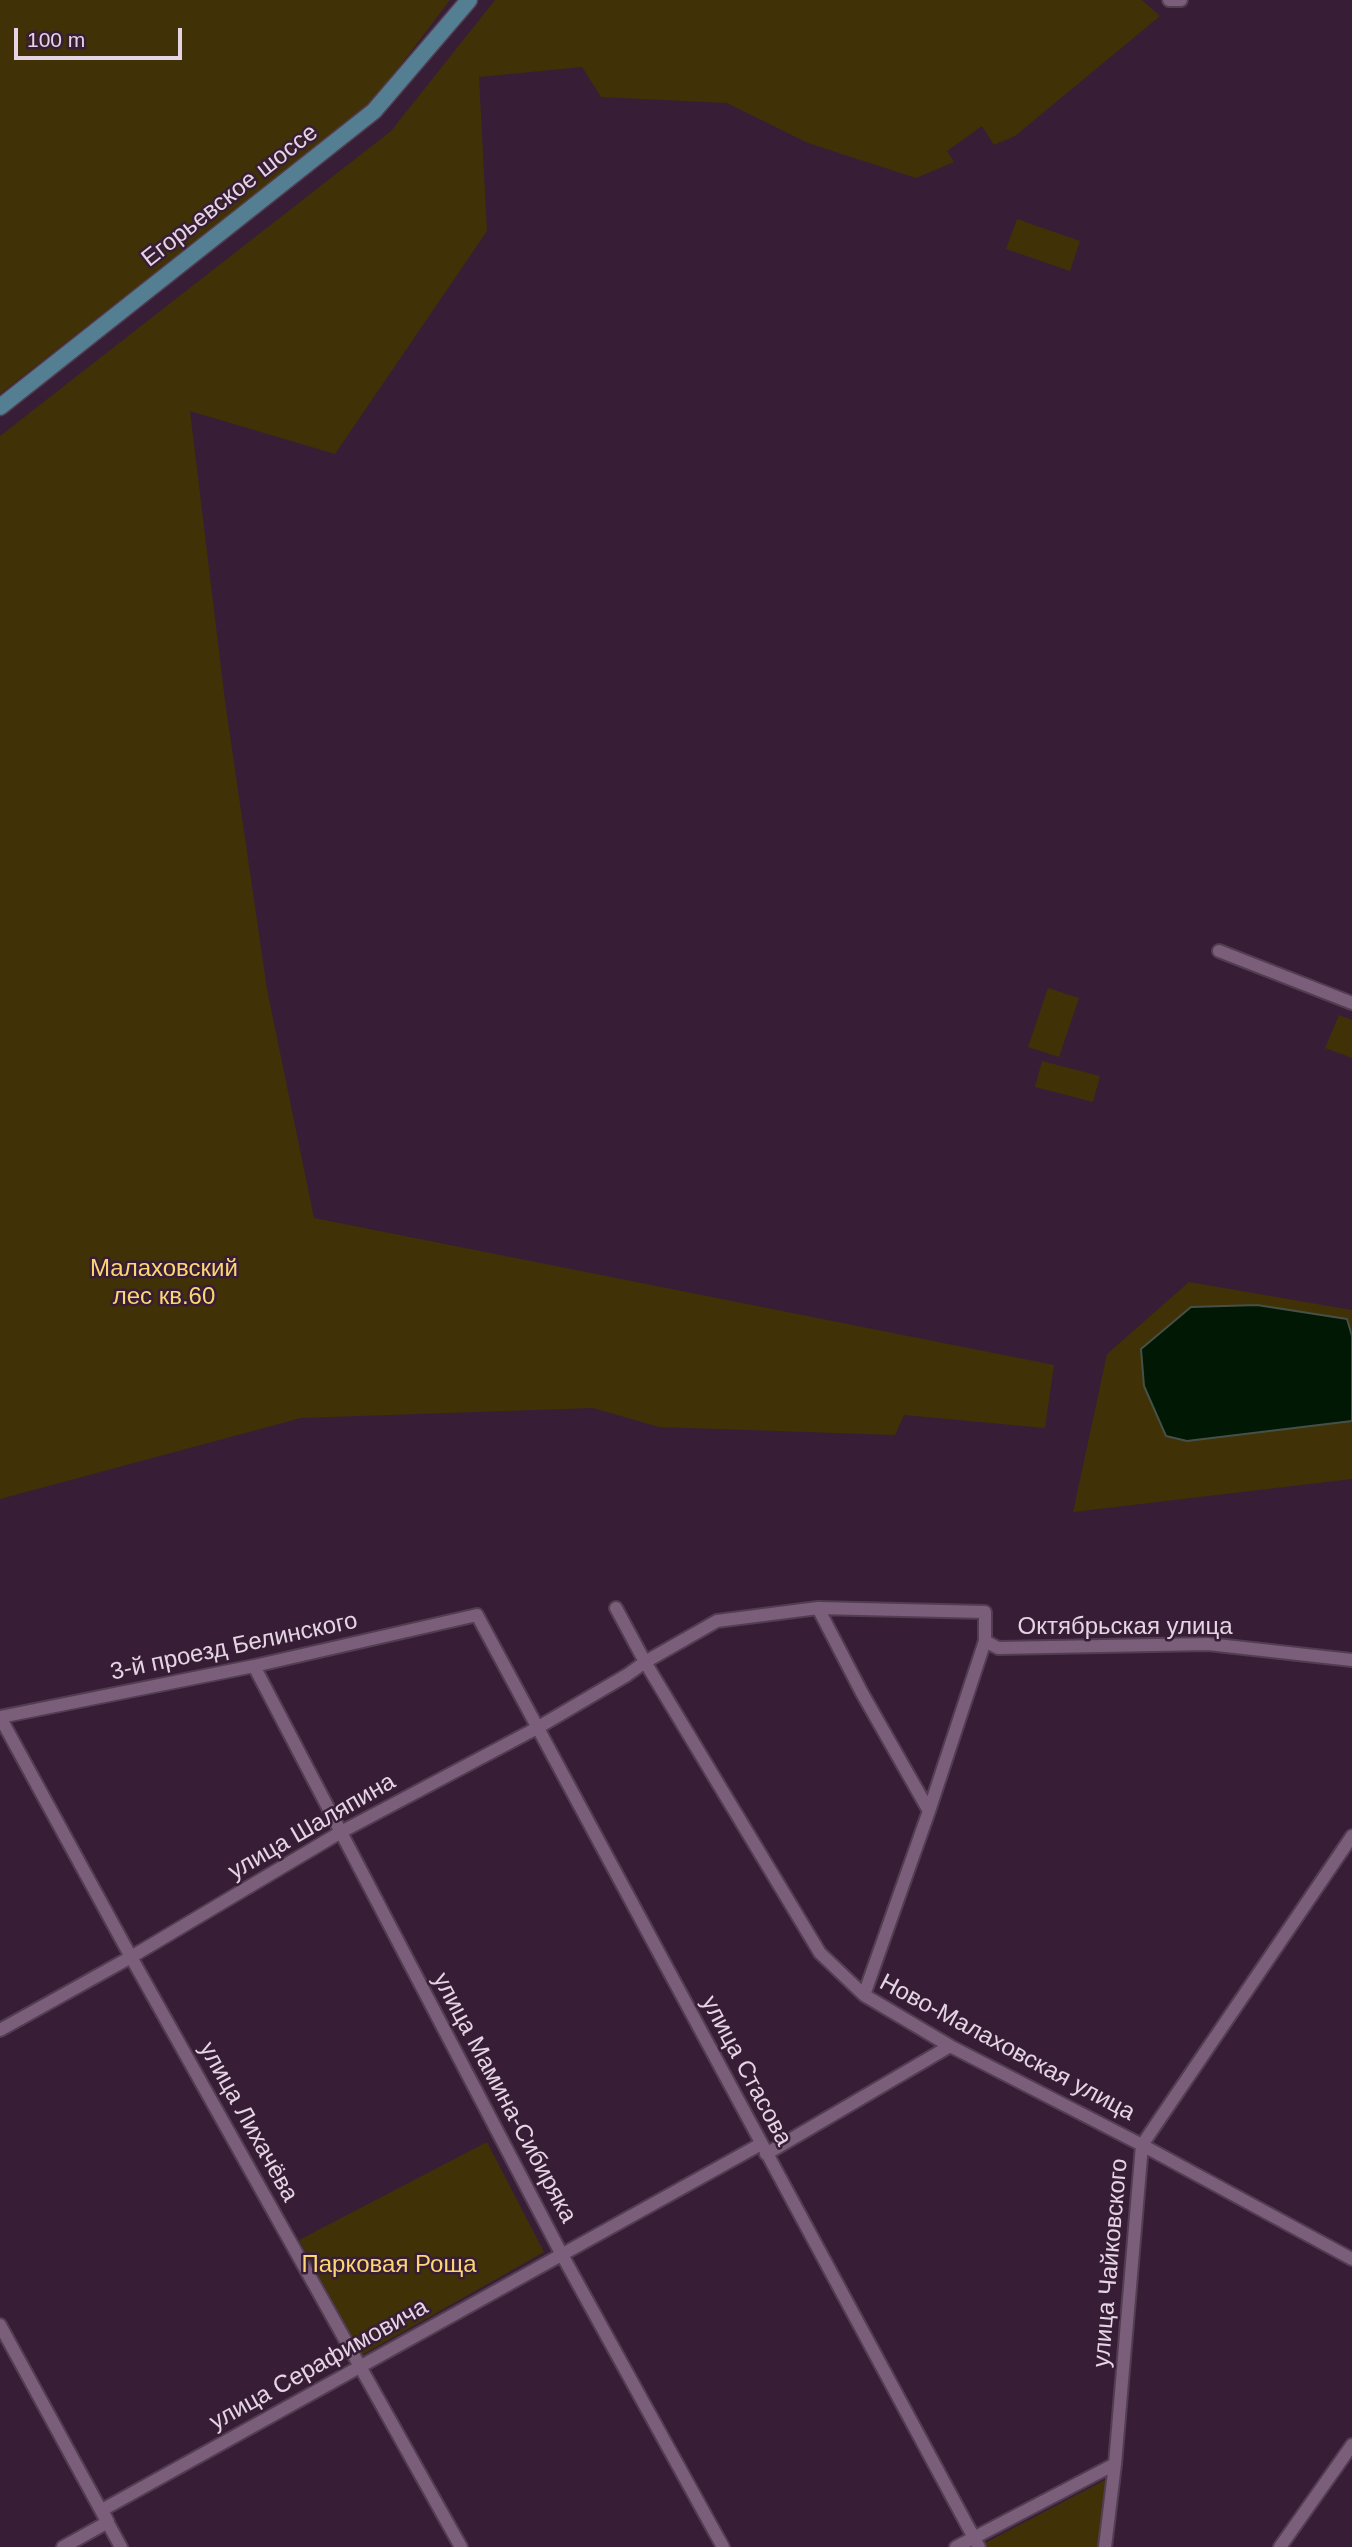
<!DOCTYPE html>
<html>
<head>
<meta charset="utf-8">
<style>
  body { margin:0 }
  #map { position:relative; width:1352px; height:2547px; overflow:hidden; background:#371e36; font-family:Arial,sans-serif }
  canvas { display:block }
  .scale { position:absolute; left:14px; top:28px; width:168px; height:32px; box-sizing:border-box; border:4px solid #e5d5e4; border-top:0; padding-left:9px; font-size:21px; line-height:24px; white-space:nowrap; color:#e5d5e4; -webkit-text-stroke:5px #371e36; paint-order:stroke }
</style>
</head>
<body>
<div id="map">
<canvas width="1352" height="2547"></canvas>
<div class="scale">100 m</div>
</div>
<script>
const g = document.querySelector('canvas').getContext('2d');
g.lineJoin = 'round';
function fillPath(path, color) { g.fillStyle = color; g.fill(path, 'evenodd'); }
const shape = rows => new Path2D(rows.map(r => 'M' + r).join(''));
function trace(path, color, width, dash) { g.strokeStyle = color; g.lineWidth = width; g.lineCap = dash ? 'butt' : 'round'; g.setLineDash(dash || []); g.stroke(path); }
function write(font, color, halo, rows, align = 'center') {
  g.font = font + ' Arial,sans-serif'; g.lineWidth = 5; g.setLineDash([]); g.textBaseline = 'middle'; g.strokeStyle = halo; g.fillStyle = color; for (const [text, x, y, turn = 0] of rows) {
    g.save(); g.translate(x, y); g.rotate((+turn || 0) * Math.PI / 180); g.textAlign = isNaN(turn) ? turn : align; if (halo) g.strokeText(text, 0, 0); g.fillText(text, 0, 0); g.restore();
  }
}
const green = shape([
  [0,0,450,0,371,104,0,394],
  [495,0,1142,0,1160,16,1015,136,994,145,982,126,947,151,954,162,916,178,808,143,727,103,601,97,582,67,479,77,487,231,335,454,190,411,225,701,267,989,314,1218,1054,1365,1045,1428,904,1415,895,1435,659,1427,593,1408,301,1418,0,1499,0,436,391,131],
  [1017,219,1080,241,1070,271,1006,249],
  [1048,988,1079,998,1059,1057,1028,1047],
  [1339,1015,1352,1020,1352,1058,1325,1048],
  [1042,1061,1100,1076,1093,1102,1035,1087],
  [1189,1282,1352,1310,1352,1479,1073,1512,1107,1354],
  [487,2142,544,2252,362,2355,299,2240],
  [1107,2479,1099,2547,987,2547,985,2543]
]);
const water = shape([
  [1257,1305,1347,1319,1352,1336,1352,1421,1187,1441,1166,1436,1144,1386,1141,1349,1191,1307,1257,1305]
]);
const minor = shape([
  [1169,0,1181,0],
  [1219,951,1352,1003],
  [616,1608,645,1662,820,1953,864,1995,950,2046,1142,2145,1352,2259],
  [818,1608,862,1693,929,1811],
  [254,1666,561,2253,723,2547],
  [0,1717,254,1666,477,1615,979,2547],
  [0,1717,131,1957,461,2547],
  [864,1995,929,1811,985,1641],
  [0,2030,131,1957,341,1832,537,1728,627,1675,645,1662,717,1621,818,1608,985,1612,985,1641,998,1648,1208,1644,1352,1660],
  [766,2154,950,2046],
  [0,2325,121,2547],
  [63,2547,108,2522,102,2510,761,2144],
  [956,2547,1115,2464],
  [1105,2547,1115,2464,1142,2145,1352,1836],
  [1280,2547,1352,2445]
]);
const major = shape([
  [0,407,374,111,469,0]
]);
const streetNames = [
  ["Егорьевское шоссе",230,196,-38],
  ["Октябрьская улица",1125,1627],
  ["3-й проезд Белинского",234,1647,-12],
  ["улица Шаляпина",312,1827,-30],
  ["Ново-Малаховская улица",1007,2048,28],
  ["улица Стасова",746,2071,62],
  ["улица Мамина-Сибиряка",504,2098,62],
  ["улица Лихачёва",248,2122,61],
  ["улица Чайковского",1111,2263,-85],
  ["улица Серафимовича",319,2365,-29]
];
const parkNames = [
  ["Малаховский",164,1269],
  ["лес кв.60",164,1297],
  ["Парковая Роща",389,2265]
];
fillPath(green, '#403106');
fillPath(water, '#011805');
trace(water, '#455148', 2);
trace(minor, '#523d51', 16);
trace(major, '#523d51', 19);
trace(minor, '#7b5e7a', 12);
trace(major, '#547e91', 16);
write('24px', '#e5d5e4', '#371e36', streetNames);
write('24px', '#fdd674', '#371e36', parkNames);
</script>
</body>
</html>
